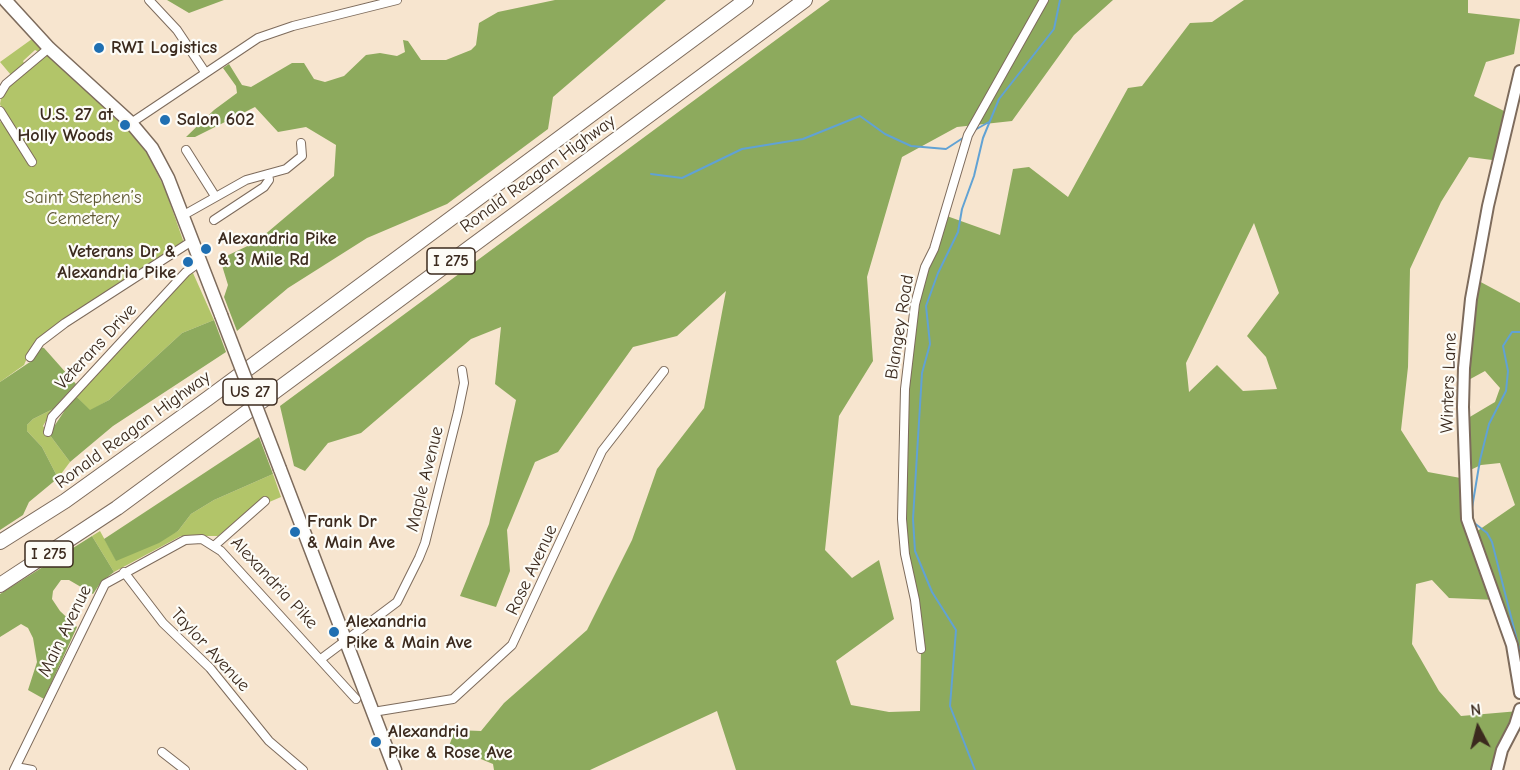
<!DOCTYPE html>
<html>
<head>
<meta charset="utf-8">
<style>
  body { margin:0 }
  #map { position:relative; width:1520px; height:770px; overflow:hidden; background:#f7e5cf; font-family:"Comic Neue",sans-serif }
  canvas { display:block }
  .north { position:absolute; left:1448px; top:698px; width:60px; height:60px; -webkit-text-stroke:4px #fdfcf7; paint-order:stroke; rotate:353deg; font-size:16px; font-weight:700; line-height:24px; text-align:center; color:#3b2a1e }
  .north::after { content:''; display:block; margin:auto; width:21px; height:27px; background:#3b2a1e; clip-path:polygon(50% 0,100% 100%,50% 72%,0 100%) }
</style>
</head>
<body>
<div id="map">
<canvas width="1520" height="770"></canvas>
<div class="north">N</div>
</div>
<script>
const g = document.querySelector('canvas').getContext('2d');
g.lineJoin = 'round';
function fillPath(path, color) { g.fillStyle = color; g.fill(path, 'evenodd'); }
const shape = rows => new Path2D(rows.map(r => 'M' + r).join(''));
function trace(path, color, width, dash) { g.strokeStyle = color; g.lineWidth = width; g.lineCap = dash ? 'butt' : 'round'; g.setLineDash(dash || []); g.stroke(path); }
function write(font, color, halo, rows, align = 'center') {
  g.font = font + ' "Comic Neue",sans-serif'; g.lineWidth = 4.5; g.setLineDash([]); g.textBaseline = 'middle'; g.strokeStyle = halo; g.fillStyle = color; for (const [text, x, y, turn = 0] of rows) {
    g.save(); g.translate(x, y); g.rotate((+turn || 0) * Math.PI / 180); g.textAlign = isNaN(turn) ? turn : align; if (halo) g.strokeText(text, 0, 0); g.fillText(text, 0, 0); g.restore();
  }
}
const green = shape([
  [32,39,41,49,39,52,35,50,23,61,25,65,11,75,0,62],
  [46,54,129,131,147,153,165,189,184,243,31,349,24,365,0,382,0,122,5,118,0,104,2,93,11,81],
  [193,273,214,320,182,333,109,400,90,411,75,395,188,274],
  [53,409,43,426,70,462,58,478,42,447,27,431,27,425,33,419],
  [273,474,281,497,267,503,262,499,218,536,181,536,114,572,92,536,100,531,116,560,178,531,191,514,214,500]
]);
const forest = shape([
  [167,0,224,0,189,13],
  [555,0,666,0,553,97,548,129,447,204,367,238,288,288,237,331,224,297,228,285,220,259,256,242,334,176,336,145,306,127,278,132,255,107,195,137,186,137,214,110,237,93,236,86,223,68,229,64,242,85,251,87,292,63,304,63,314,79,325,82,344,76,366,55,380,53,397,56,405,52,403,40,408,41,421,60,446,60,471,50,476,45,479,23,498,12],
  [830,0,1113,0,1074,35,1012,121,957,127,902,157,867,277,873,361,839,416,825,550,852,578,879,560,894,619,836,661,851,705,889,712,920,711,921,649,909,571,902,460,915,304,944,215,1000,235,1013,169,1029,167,1068,197,1128,88,1142,86,1190,23,1212,22,1244,0,1468,0,1468,13,1520,19,1514,54,1486,62,1474,96,1510,114,1500,161,1469,157,1441,202,1410,269,1408,367,1401,430,1428,472,1466,479,1473,534,1515,505,1500,463,1481,465,1466,472,1463,421,1495,402,1500,388,1485,371,1463,383,1475,279,1520,303,1520,693,1497,600,1449,598,1432,580,1416,584,1412,644,1439,691,1461,716,1519,711,1497,770,736,770,717,711,590,770,494,770,493,764,449,746,455,730,481,731,504,703,587,630,632,540,657,469,704,408,726,291,677,336,633,347,558,452,535,462,507,530,510,571,496,607,460,596,489,524,516,400,495,384,501,327,471,339,361,433,328,443,305,471,294,466,280,406],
  [1254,223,1279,293,1247,336,1266,357,1277,389,1243,391,1217,365,1189,392,1186,363],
  [214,320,226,352,113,426,70,462,49,434,75,395,90,410,109,400,182,333],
  [40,347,44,348,76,384,53,409,33,419,27,425,27,431,42,447,58,478,29,502,23,515,0,530,0,382,30,362],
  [259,437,273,474,214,500,191,514,178,531,159,543,116,561,104,539],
  [92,536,114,572,101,582,93,594,69,580,61,580,53,591,52,599,60,611,77,627,44,699,28,690,37,662,33,638,28,628,21,624,0,637,0,594]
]);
const stream = shape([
  [973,131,989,122],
  [651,174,682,178,742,149,803,139,860,116,885,134,911,146,946,149,966,136],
  [1520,332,1512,332,1503,346,1508,371,1506,391,1489,424,1480,460,1472,508,1473,522,1487,533,1492,542,1520,652],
  [1512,742,1520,728],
  [975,770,950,706,956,630,932,592,915,551,913,519,922,373,930,344,926,306,938,273,958,232,962,209,974,176,983,138,999,99,1054,29,1060,0]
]);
const street = shape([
  [149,0,177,30,205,72],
  [0,94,6,84,49,48],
  [0,111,32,162],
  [131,123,258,38,293,26,397,0],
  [186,150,215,196],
  [182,216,246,180,286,169,302,156,301,143],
  [214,220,264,187,269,180,268,174],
  [30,357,40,342,65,323,192,241],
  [48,432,52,417,186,272,200,262],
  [214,546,265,501],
  [124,572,163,623,210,668,269,741,303,770],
  [921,649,915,600,905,554,902,519,905,389,915,304,925,267,934,249,968,135,1044,0],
  [321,659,397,602,419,558,425,543,458,412,464,383,462,370],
  [373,712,453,699,512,645,602,451,664,371],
  [162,752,185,770],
  [16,767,32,770],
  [14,770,105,584,185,540,202,539,221,551,356,699]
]);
const secondary = shape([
  [1520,71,1488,206,1471,299,1464,368,1463,407,1467,519,1512,645,1520,693],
  [1497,770,1502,750,1515,725,1520,709]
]);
const primary = shape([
  [5,0,49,48,131,123,152,148,168,178,221,315],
  [280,469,395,770]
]);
const highway = shape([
  [0,542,65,501,207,399,746,0],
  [0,585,117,508,805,0]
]);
const primaryBridge = shape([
  [221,315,280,469]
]);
const markers = [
  [99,48,6,"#1f6fb2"],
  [165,120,6,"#1f6fb2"],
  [125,125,6,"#1f6fb2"],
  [206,249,6,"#1f6fb2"],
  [188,262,6,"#1f6fb2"],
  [295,532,6,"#1f6fb2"],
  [334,632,6,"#1f6fb2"],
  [376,742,6,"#1f6fb2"]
];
const shields = [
  [451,261,48],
  [250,392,54],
  [49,554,48]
];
const shieldNames = [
  ["I 275",451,261],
  ["US 27",250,392],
  ["I 275",49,554]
];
const poiNames = [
  ["RWI Logistics",111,48],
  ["U.S. 27 at",113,115,"right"],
  ["Holly Woods",113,136,"right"],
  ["Salon 602",177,120],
  ["Alexandria Pike",218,239],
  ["& 3 Mile Rd",218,260],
  ["Veterans Dr &",176,252,"right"],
  ["Alexandria Pike",176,273,"right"],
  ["Frank Dr",307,522],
  ["& Main Ave",307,543],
  ["Alexandria",346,622],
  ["Pike & Main Ave",346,643],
  ["Alexandria",388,732],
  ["Pike & Rose Ave",388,753]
];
const streetNames = [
  ["Ronald Reagan Highway",538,174,-36],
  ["Blangey Road",900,327,-81],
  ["Veterans Drive",96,347,-47],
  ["Winters Lane",1449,383,-88],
  ["Ronald Reagan Highway",133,430,-36],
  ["Maple Avenue",425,479,-76],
  ["Rose Avenue",532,570,-65],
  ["Alexandria Pike",274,583,47],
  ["Main Avenue",65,631,-64],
  ["Taylor Avenue",210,650,47]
];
const parkNames = [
  ["Saint Stephen’s",83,198],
  ["Cemetery",83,219]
];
fillPath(green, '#b2c569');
fillPath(forest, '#8daa5d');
trace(stream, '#61a2d4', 2);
trace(street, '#7d6b5c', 10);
trace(secondary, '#7d6b5c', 14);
trace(primary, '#7d6b5c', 15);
trace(highway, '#7d6b5c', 16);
trace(street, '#fff', 8);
trace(secondary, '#fff', 10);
trace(primary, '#fff', 12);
trace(highway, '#fff', 14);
trace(primaryBridge, '#7d6b5c', 15, []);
trace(primaryBridge, '#fff', 12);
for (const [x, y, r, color] of markers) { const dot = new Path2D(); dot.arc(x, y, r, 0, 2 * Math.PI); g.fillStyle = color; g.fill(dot); trace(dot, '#fdfcf7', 2); }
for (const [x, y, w] of shields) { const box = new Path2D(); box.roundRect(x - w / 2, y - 13, w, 26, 4.5); g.fillStyle = '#fdfcf7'; g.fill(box); trace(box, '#3b2a1e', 1.5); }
write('bold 16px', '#3b2a1e', null, shieldNames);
write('bold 18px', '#3b2a1e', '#fdfcf7', poiNames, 'left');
write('18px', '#3b2a1e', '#fdfcf7', streetNames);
write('18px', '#5f5834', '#fdfcf7', parkNames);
</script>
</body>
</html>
